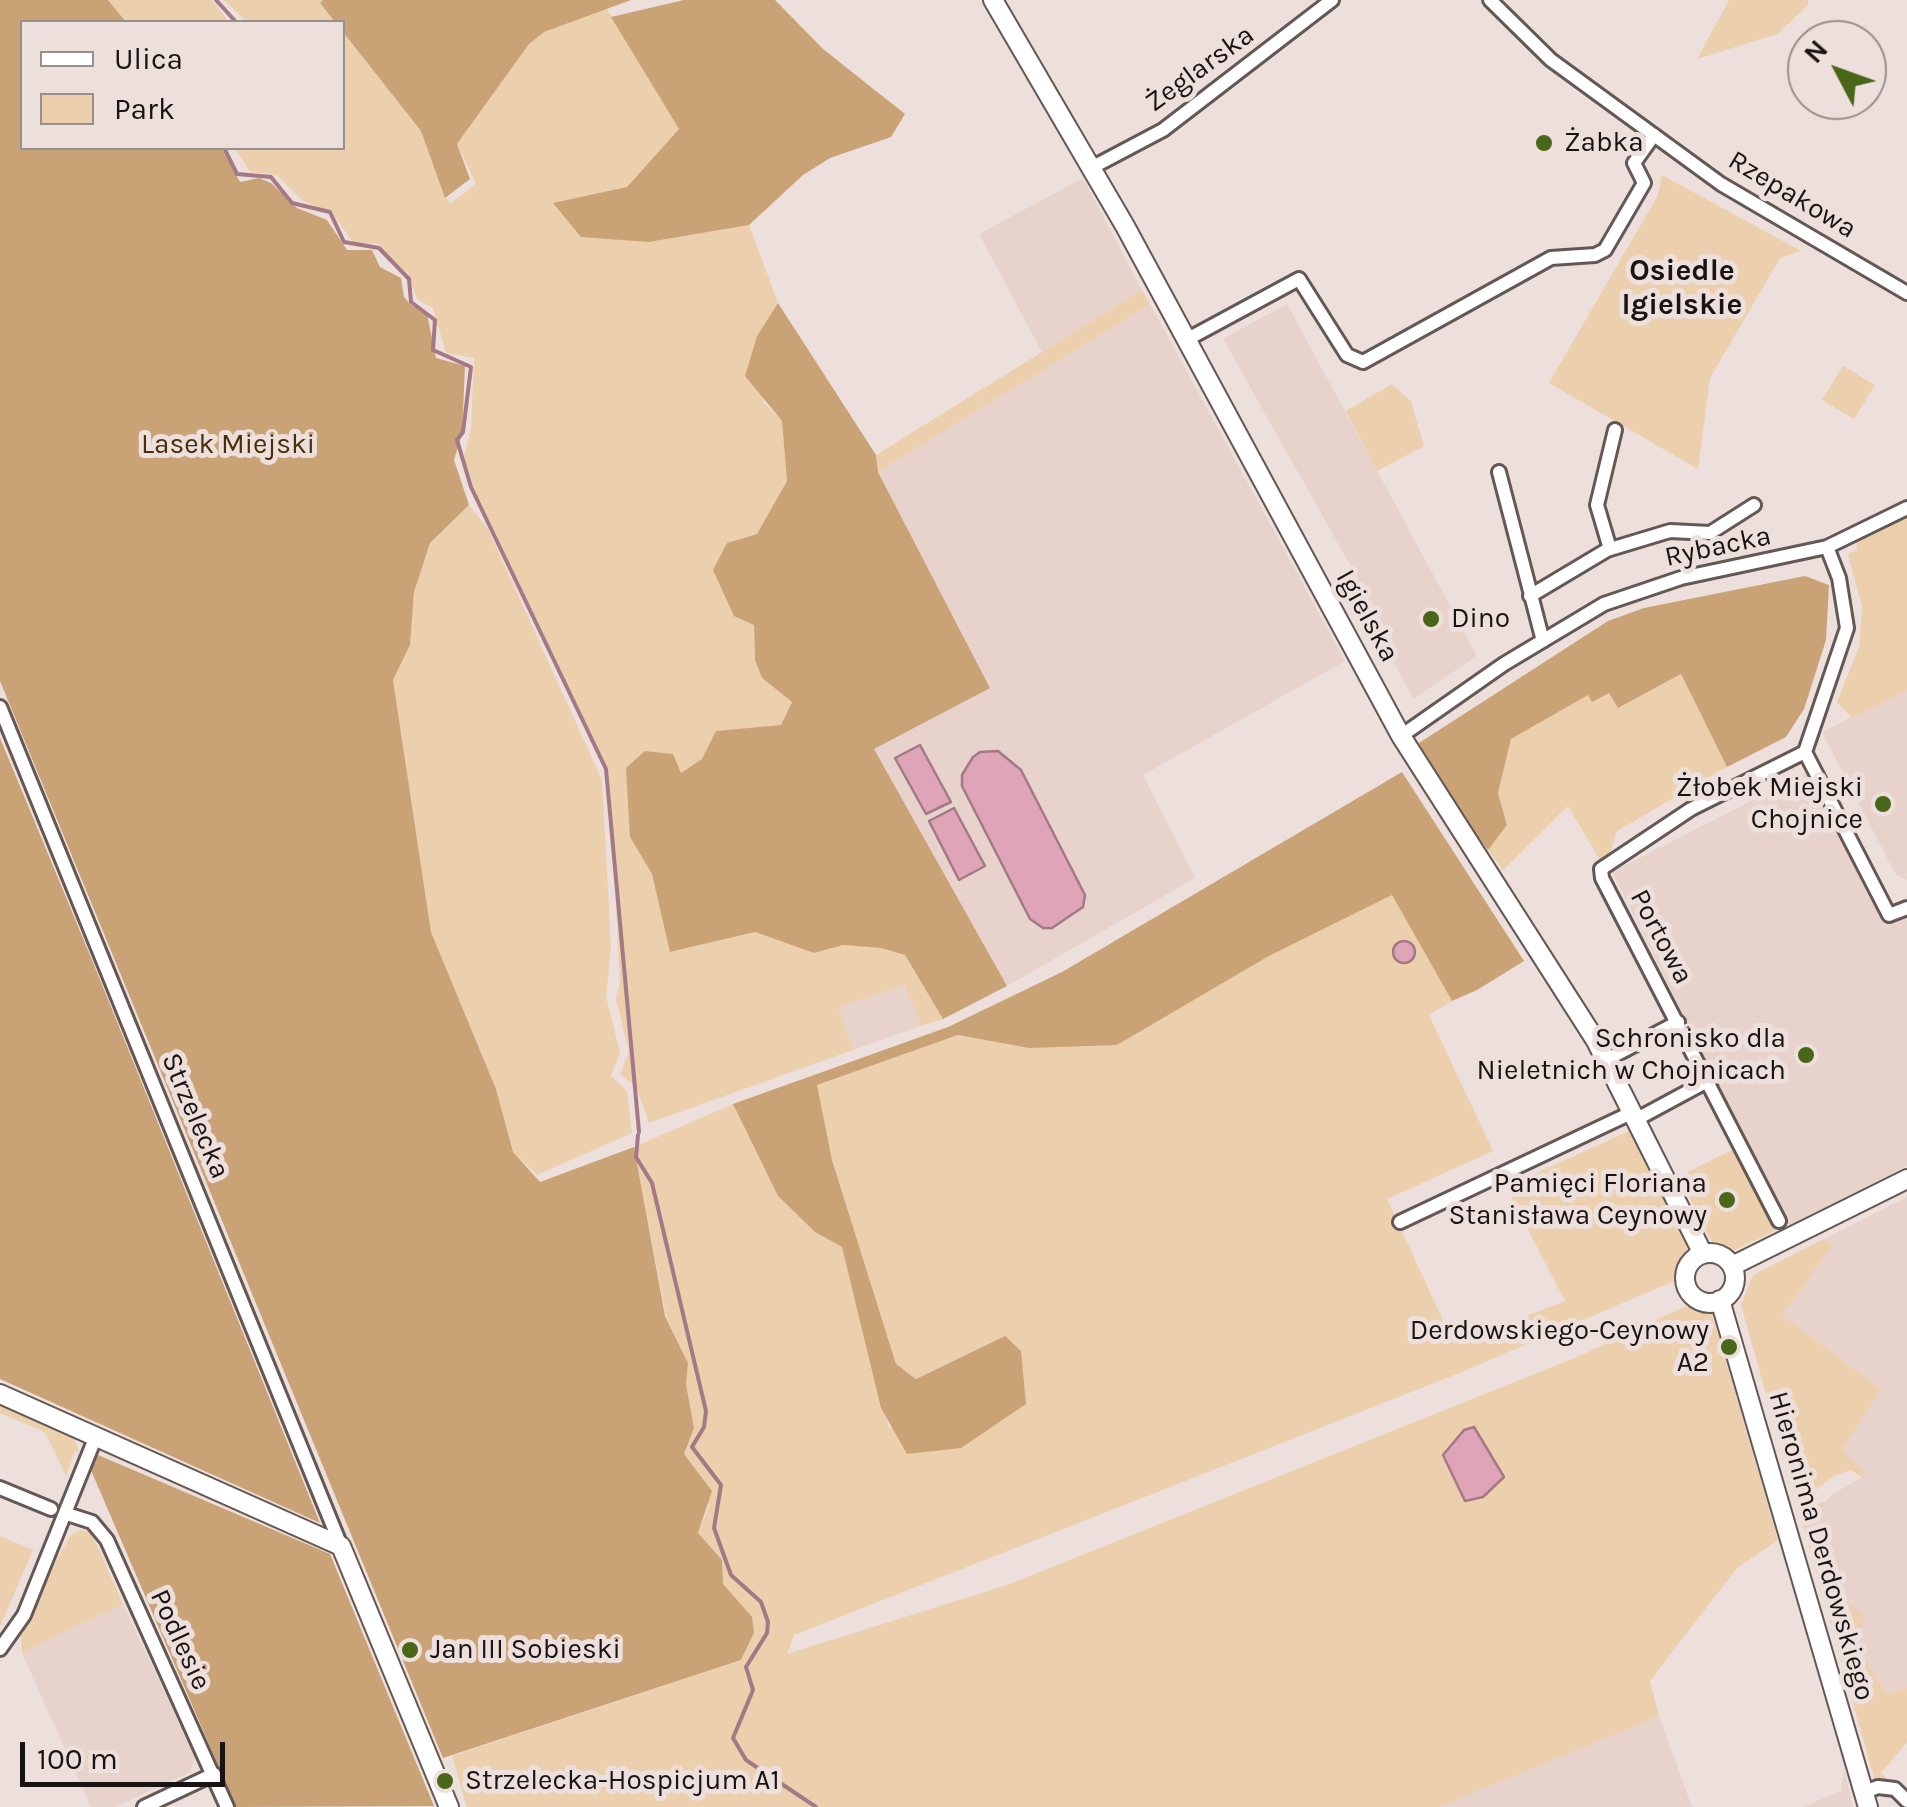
<!DOCTYPE html>
<html>
<head>
<meta charset="utf-8">
<style>
  body { margin:0 }
  #map { position:relative; width:1907px; height:1807px; overflow:hidden; background:#eddfdb; font-family:Karla,sans-serif }
  canvas { display:block }
  .legend { position:absolute; left:20px; top:20px; width:325px; height:130px; box-sizing:border-box; background:#eddfdb; border:2px solid #988e8b; margin:0; padding:12px 18px; list-style:none; font-size:30px; color:#191413 }
  .legend li { display:flex; align-items:center; gap:20px; height:50px }
  .legend b { width:50px; border:2px solid #988e8b }
  .north { position:absolute; left:1787px; top:20px; width:100px; height:100px; box-sizing:border-box; background:#eddfdb; border:2px solid #988e8b; border-radius:50%; rotate:311deg; font-size:28px; font-weight:700; line-height:40px; text-align:center; color:#191413 }
  .north::after { content:''; display:block; margin:auto; width:35px; height:45px; background:#4a6619; clip-path:polygon(50% 0,100% 100%,50% 72%,0 100%) }
  .scale { position:absolute; left:20px; top:1742px; width:205px; height:45px; box-sizing:border-box; border:5px solid #191413; border-top:0; padding-left:12px; font-size:30px; line-height:35px; white-space:nowrap; color:#191413; -webkit-text-stroke:8px #eddfdb; paint-order:stroke }
</style>
</head>
<body>
<div id="map">
<canvas width="1907" height="1807"></canvas>
<ul class="legend">
<li><b style="height:12px;background:#fff"></b>Ulica</li>
<li><b style="height:28px;background:#eccfac"></b>Park</li>
</ul>
<div class="north">N</div>
<div class="scale">100 m</div>
</div>
<script>
const g = document.querySelector('canvas').getContext('2d');
g.lineJoin = 'round';
function fillPath(path, color) { g.fillStyle = color; g.fill(path, 'evenodd'); }
const shape = rows => new Path2D(rows.map(r => 'M' + r).join(''));
function trace(path, color, width, dash) { g.strokeStyle = color; g.lineWidth = width; g.lineCap = dash ? 'butt' : 'round'; g.setLineDash(dash || []); g.stroke(path); }
function write(font, color, halo, rows, align = 'center') {
  g.font = font + ' Karla,sans-serif'; g.lineWidth = 10; g.setLineDash([]); g.textBaseline = 'middle'; g.strokeStyle = halo; g.fillStyle = color; for (const [text, x, y, turn = 0] of rows) {
    g.save(); g.translate(x, y); g.rotate((+turn || 0) * Math.PI / 180); g.textAlign = isNaN(turn) ? turn : align; if (halo) g.strokeText(text, 0, 0); g.fillText(text, 0, 0); g.restore();
  }
}
const built = shape([
  [1083,178,1142,290,1042,352,979,234],
  [1150,304,1345,661,1143,775,1195,878,1007,986,874,749,990,687,878,472],
  [1287,304,1477,656,1413,699,1383,642,1358,579,1223,339],
  [1907,690,1907,880,1896,875,1822,732],
  [1808,772,1885,925,1907,916,1907,1166,1790,1226,1612,872],
  [905,985,921,1026,853,1050,838,1008],
  [1907,1197,1907,1688,1888,1694,1861,1656,1849,1650,1864,1617,1845,1599,1815,1549,1810,1521,1831,1495,1866,1475,1842,1450,1881,1389,1782,1315,1831,1246,1824,1239],
  [123,1604,195,1758,190,1772,115,1807,91,1807,22,1653],
  [1659,1716,1692,1807,1439,1807,1438,1805],
  [1844,1769,1853,1807,1803,1807,1841,1791]
]);
const green = shape([
  [108,0,212,0,229,22,126,22],
  [224,0,323,0,320,3,335,22,247,22],
  [1729,0,1808,0,1808,5,1777,34,1697,59],
  [605,6,679,129,627,187,553,204,649,242,749,225,778,303,757,336,763,402,782,421,787,481,757,534,727,543,721,560,754,625,755,660,762,678,792,702,781,725,760,729,681,773,630,837,652,874,671,952,755,932,814,953,843,945,881,948,905,955,943,1019,921,1026,905,985,838,1008,853,1050,649,1123,636,1087,620,1074,629,1052,616,999,620,983,609,772,474,488,464,457,471,428,474,358,446,353,433,308,417,299,408,272,387,260,380,244,353,243,333,213,303,201,277,175,250,172,235,148,342,148,343,32,421,131,445,197,451,203,476,184,457,144,529,44,544,32],
  [1662,175,1801,251,1780,258,1710,378,1698,469,1549,383,1658,195],
  [1142,290,1150,304,878,472,876,455],
  [1843,366,1875,385,1854,419,1822,400],
  [1392,384,1411,402,1424,446,1377,471,1346,411],
  [469,505,488,529,602,780,611,947,606,997,620,1052,611,1076,627,1091,632,1133,537,1175,513,1152,496,1089,431,932,393,680,410,645,414,592,430,543],
  [1907,516,1907,690,1852,718,1837,702,1859,647,1862,607,1848,554,1857,549,1856,541],
  [1681,674,1727,767,1617,831,1610,854,1600,860,1568,806,1503,870,1488,850,1507,825,1498,793,1511,739,1589,694,1609,692,1618,708],
  [1392,895,1452,1001,1429,1015,1493,1151,1387,1199,1454,1344,1565,1301,1506,1187,1629,1131,1690,1251,1681,1278,1457,1374,794,1635,787,1654,1007,1585,1577,1357,1686,1306,1712,1314,1778,1540,1736,1569,1650,1681,1659,1716,1439,1807,467,1807,452,1756,741,1660,754,1633,723,1584,722,1560,698,1533,709,1506,701,1476,683,1453,694,1428,686,1383,688,1363,666,1316,634,1147,733,1104,778,1196,815,1232,842,1247,889,1429,1005,1336,916,1379,896,1364,832,1160,816,1085,958,1035,1029,1048,1267,957],
  [1748,1142,1789,1224,1726,1254,1713,1244,1686,1191,1684,1174],
  [1824,1239,1832,1246,1782,1315,1881,1389,1842,1450,1867,1475,1862,1477,1851,1470,1834,1476,1797,1504,1741,1305,1753,1275],
  [0,1401,74,1437,79,1452,75,1451,66,1476,45,1432,0,1413],
  [1826,1501,1811,1521,1815,1549,1845,1599,1865,1617,1849,1650,1861,1656,1888,1694,1907,1688,1907,1742,1881,1773,1890,1782,1875,1781,1799,1511],
  [80,1530,91,1532,123,1604,22,1653,21,1635,57,1559,71,1535],
  [0,1536,33,1550,0,1627]
]);
const forest = shape([
  [0,0,108,0,126,22,22,22,22,148,221,148,240,182,259,178,271,183,297,208,327,220,347,250,372,250,380,267,401,278,404,297,411,305,427,314,436,358,465,366,462,433,454,460,469,505,430,543,414,592,410,645,393,680,431,932,496,1089,513,1152,540,1182,634,1147,665,1316,688,1363,686,1384,694,1428,684,1454,712,1491,698,1533,722,1560,723,1584,752,1617,754,1633,741,1660,443,1758,0,681],
  [323,0,631,0,544,32,529,44,457,144,470,179,445,198,421,131,343,32,342,22,335,22,320,3],
  [684,0,775,0,823,49,905,114,891,137,830,158,803,175,749,225,649,242,581,237,553,203,627,187,679,129,611,17],
  [778,303,876,455,878,472,990,688,874,749,1007,986,943,1019,905,955,881,948,843,945,814,953,755,932,670,952,652,874,630,837,626,768,645,751,673,754,681,773,702,759,716,731,781,725,792,702,762,678,755,660,754,625,734,616,713,570,727,543,757,534,787,481,782,421,745,376,757,336],
  [1805,576,1829,585,1826,640,1804,709,1786,737,1727,767,1681,674,1618,708,1609,693,1592,702,1588,695,1511,739,1498,793,1507,825,1488,850,1449,798,1419,743,1608,621,1644,608],
  [0,738,92,960,320,1523,0,1379],
  [1402,772,1524,961,1477,990,1452,1001,1392,895,1267,957,1117,1045,1029,1048,958,1035,817,1085,832,1160,896,1364,916,1379,1005,1336,1021,1351,1026,1404,961,1448,907,1454,881,1408,842,1247,815,1232,778,1196,733,1104,948,1027,1062,972],
  [98,1455,330,1554,434,1806,236,1807,90,1468]
]);
const water = shape([
  [920,745,951,802,926,814,895,758,920,745],
  [998,751,1021,770,1085,895,1083,907,1052,928,1043,928,1030,919,962,786,962,775,973,757,980,752,998,751],
  [954,808,985,866,959,880,929,821,954,808],
  '1393 952a11 11 0 1 1 22 0a11 11 0 1 1-22 0Z',
  [1474,1427,1504,1477,1483,1497,1465,1501,1443,1455,1464,1430,1474,1427]
]);
const stream = shape([
  [216,0,236,22],
  [224,148,237,174,271,177,292,203,330,212,344,242,379,248,409,279,411,302,435,320,433,350,471,367,463,432,457,440,471,487,606,769,639,1132],
  [638,1135,636,1157,652,1183,706,1411,704,1427,692,1447,721,1485,714,1528,731,1575,761,1602,768,1622,767,1633,746,1667,753,1690,733,1738,746,1760,816,1807]
]);
const street = shape([
  [1490,0,1551,60,1721,184,1907,293],
  [1091,168,1163,130,1332,0],
  [1186,340,1299,279,1347,355,1363,362,1551,258,1595,255,1605,250,1644,183,1634,163,1654,135],
  [1499,472,1543,641],
  [1827,547,1839,578,1847,628,1805,752,1889,915,1907,908],
  [1610,549,1597,505,1615,430],
  [1530,596,1607,550,1670,531,1710,533,1754,505],
  [0,707,341,1546],
  [1401,736,1504,664,1604,604,1681,578,1827,547,1907,508],
  [1606,1060,1678,1022],
  [1637,1119,1713,1078],
  [1779,1221,1602,878,1601,869,1691,809,1805,752],
  [1400,1222,1633,1112],
  [0,1488,51,1509],
  [67,1514,92,1522,107,1540,227,1807],
  [0,1649,24,1615,96,1436],
  [1864,1792,1878,1787,1895,1789,1907,1801],
  [144,1807,214,1774]
]);
const secondary = shape([
  [993,0,1125,226,1401,736,1596,1041,1703,1254],
  '1685 1278a25 25 0 1 1 50 0a25 25 0 1 1-50 0Z',
  [1732,1266,1907,1179],
  [1720,1300,1868,1807],
  [0,1394,341,1546,449,1807]
]);
const markers = [
  [1544,143,10,"#4a6619"],
  [1431,619,10,"#4a6619"],
  [1883,804,10,"#4a6619"],
  [1806,1055,10,"#4a6619"],
  [1727,1200,10,"#4a6619"],
  [1729,1347,10,"#4a6619"],
  [410,1650,10,"#4a6619"],
  [445,1781,10,"#4a6619"]
];
const streetNames = [
  ["Żeglarska",1200,69,-36],
  ["Rzepakowa",1792,195,31],
  ["Rybacka",1718,547,-12],
  ["Igielska",1367,616,61],
  ["Portowa",1661,937,62],
  ["Strzelecka",195,1116,67],
  ["Hieronima Derdowskiego",1821,1546,74],
  ["Podlesie",180,1640,65]
];
const poiNames = [
  ["Żabka",1564,143],
  ["Dino",1451,619],
  ["Żłobek Miejski",1863,788,"right"],
  ["Chojnice",1863,820,"right"],
  ["Schronisko dla",1786,1039,"right"],
  ["Nieletnich w Chojnicach",1786,1071,"right"],
  ["Pamięci Floriana",1707,1184,"right"],
  ["Stanisława Ceynowy",1707,1216,"right"],
  ["Derdowskiego-Ceynowy",1709,1331,"right"],
  ["A2",1709,1363,"right"],
  ["Jan III Sobieski",430,1650],
  ["Strzelecka-Hospicjum A1",465,1781]
];
const parkNames = [
  ["Lasek Miejski",228,445]
];
const neighbourhoodNames = [
  ["Osiedle",1682,271],
  ["Igielskie",1682,305]
];
fillPath(built, '#e8d2cc');
fillPath(green, '#eccfac');
fillPath(forest, '#c9a376');
fillPath(water, '#dfa4b8');
trace(water, '#a47986', 2.5);
trace(stream, '#a47986', 4);
trace(street, '#645855', 18);
trace(secondary, '#645855', 22);
trace(street, '#fff', 12);
trace(secondary, '#fff', 18);
for (const [x, y, r, color] of markers) { const dot = new Path2D(); dot.arc(x, y, r, 0, 2 * Math.PI); g.fillStyle = color; g.fill(dot); trace(dot, '#eddfdb', 4); }
write('28px', '#191413', '#eddfdb', streetNames);
write('28px', '#191413', '#eddfdb', poiNames, 'left');
write('28px', '#492f09', '#eddfdb', parkNames);
write('bold 30px', '#191413', '#eddfdb', neighbourhoodNames);
</script>
</body>
</html>
